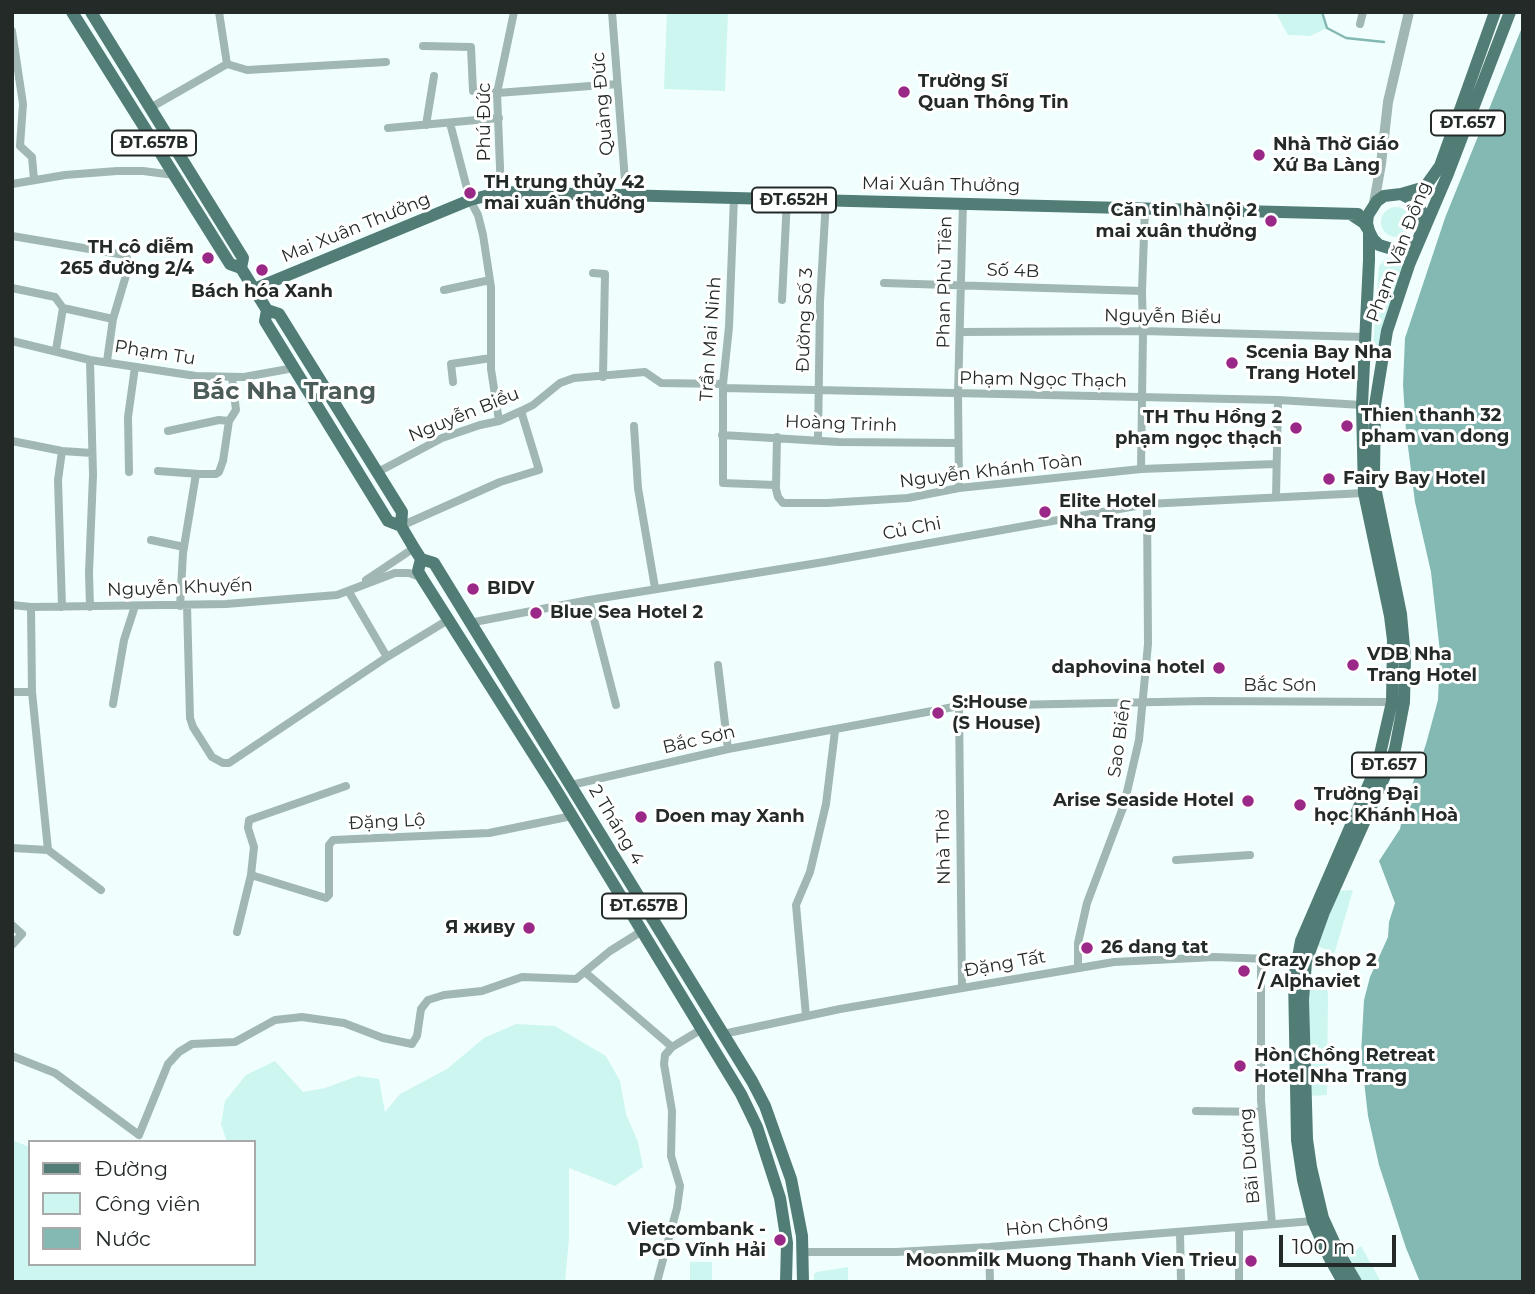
<!DOCTYPE html>
<html>
<head>
<meta charset="utf-8">
<style>
  body { margin:0 }
  #map { position:relative; width:1535px; height:1294px; overflow:hidden; background:#f0fffd; font-family:Montserrat,sans-serif }
  canvas { display:block }
  .frame { position:absolute; inset:0; border:14px solid #232a28; pointer-events:none }
  .legend { position:absolute; left:28px; top:1140px; width:228px; height:126px; box-sizing:border-box; background:#fff; border:2px solid #a7aaa9; margin:0; padding:9px 12px; list-style:none; font-size:21px; color:#232a28 }
  .legend li { display:flex; align-items:center; gap:14px; height:35px }
  .legend b { width:35px; border:2px solid #a7aaa9 }
  .scale { position:absolute; left:1279px; top:1235px; width:117px; height:32px; box-sizing:border-box; border:4px solid #232a28; border-top:0; padding-left:9px; font-size:21px; line-height:24px; white-space:nowrap; color:#232a28; -webkit-text-stroke:5px #fff; paint-order:stroke }
</style>
</head>
<body>
<div id="map">
<canvas width="1535" height="1294"></canvas>
<div class="frame"></div>
<ul class="legend">
<li><b style="height:9px;background:#527d77"></b>Đường</li>
<li><b style="height:19px;background:#cef6f0"></b>Công viên</li>
<li><b style="height:19px;background:#83b9b2"></b>Nước</li>
</ul>
<div class="scale">100 m</div>
</div>
<script>
const g = document.querySelector('canvas').getContext('2d');
g.lineJoin = 'round';
function fillPath(path, color) { g.fillStyle = color; g.fill(path, 'evenodd'); }
const shape = rows => new Path2D(rows.map(r => 'M' + r).join(''));
function trace(path, color, width, dash) { g.strokeStyle = color; g.lineWidth = width; g.lineCap = dash ? 'butt' : 'round'; g.setLineDash(dash || []); g.stroke(path); }
function write(font, color, halo, rows, align = 'center') {
  g.font = font + ' Montserrat,sans-serif'; g.lineWidth = 6; g.setLineDash([]); g.textBaseline = 'middle'; g.strokeStyle = halo; g.fillStyle = color; for (const [text, x, y, turn = 0] of rows) {
    g.save(); g.translate(x, y); g.rotate((+turn || 0) * Math.PI / 180); g.textAlign = isNaN(turn) ? turn : align; if (halo) g.strokeText(text, 0, 0); g.fillText(text, 0, 0); g.restore();
  }
}
const green = shape([
  [667,12,728,12,725,91,664,89],
  [1271,12,1322,12,1327,28,1310,36,1288,35,1277,15],
  '1381 222a15 15 0 1 1 30 0a15 15 0 1 1-30 0Z',
  [1387,258,1398,260,1403,269,1386,315,1378,348,1375,349,1373,347,1379,266],
  [1353,890,1333,958,1325,949,1315,945,1337,891],
  [1325,977,1328,995,1327,1095,1309,1096,1308,984],
  [516,1024,555,1026,606,1056,620,1081,626,1114,638,1142,643,1167,615,1186,569,1168,569,1239,565,1282,12,1282,12,1140,30,1147,30,1264,254,1264,254,1142,227,1142,221,1124,225,1101,246,1075,275,1061,303,1092,325,1088,358,1076,379,1079,385,1112,400,1094,447,1069,484,1038],
  [1361,1246,1381,1282,1363,1282,1348,1258],
  [690,1262,712,1262,712,1282,690,1282],
  [848,1267,848,1282,814,1282,814,1274,817,1272]
]);
const water = shape([
  [1523,25,1523,1282,1420,1282,1406,1248,1379,1165,1368,1116,1361,1054,1364,1000,1370,977,1388,937,1389,922,1395,903,1379,861,1400,829,1404,809,1426,744,1438,700,1440,652,1431,572,1415,502,1406,431,1403,385,1405,338,1445,218]
]);
const stream = shape([
  [1322,12,1327,28,1346,38,1384,42]
]);
const minor = shape([
  [612,12,626,194],
  [1360,24,1363,12],
  [12,31,23,104,20,146,32,157,34,180],
  [423,46,471,47,473,91,497,93,617,84],
  [227,64,247,70,386,62],
  [150,108,227,64,219,12],
  [450,123,470,200,478,215,483,235,491,287,491,369,499,421],
  [426,125,434,76],
  [388,128,499,118],
  [12,184,65,175,117,171,143,171,174,175],
  [501,192,497,93,514,12],
  [734,197,729,327,723,384,723,483,775,485,778,497,783,503,827,503,908,498,959,488,1141,469,1276,464],
  [12,236,125,255,127,258,127,272,113,319,107,361],
  [593,273,605,274,603,377],
  [884,283,1142,291],
  [12,288,55,297,63,308],
  [444,290,490,280],
  [782,300,787,199],
  [960,332,1143,331,1365,337],
  [12,341,90,360,196,376,244,377,294,368],
  [56,350,63,308,113,319],
  [90,360,93,475,89,573,90,607],
  [453,382,451,364,491,358],
  [723,388,1278,400,1362,405],
  [634,426,638,488,655,588],
  [168,431,219,420,229,421],
  [722,435,839,442,958,443],
  [818,440,820,302,826,200],
  [12,441,62,451,92,453],
  [62,451,58,480,62,607],
  [1141,469,1143,331,1142,291,1145,207],
  [158,471,199,474,216,474,219,472,223,461,229,421,236,410,232,377],
  [129,472,128,417,135,367],
  [376,473,442,438,480,425,499,421,521,411,533,405,560,383,574,378,645,372,661,383,723,384],
  [776,486,777,437],
  [959,488,958,394,963,203],
  [1276,497,1278,400],
  [401,526,500,482,539,470,521,411],
  [151,540,184,547],
  [366,580,414,548],
  [589,600,616,705],
  [12,605,31,607,226,604,337,595,395,573,409,573,420,577],
  [187,605,190,718,193,727,212,757,223,763,229,763,387,657,349,592],
  [180,606,183,553,196,474],
  [469,623,589,600,824,562,1147,504,1364,493],
  [387,657,448,620],
  [718,665,728,749],
  [12,692,32,692],
  [113,704,124,640,135,606],
  [959,706,962,987],
  [571,785,728,749,959,706,1206,701,1392,702],
  [346,786,249,820,248,828,254,847,251,875,326,898,329,895,329,845,333,840,489,833,572,816],
  [12,848,48,850,32,692,31,607],
  [48,850,101,890],
  [1176,860,1250,855],
  [12,925,22,934,12,945],
  [237,932,251,875],
  [1261,959,1261,1100,1272,1224],
  [1078,967,1078,943,1087,903,1124,805,1139,740,1148,644,1147,504],
  [586,973,672,1047],
  [806,1016,796,905,810,872,826,804,835,731],
  [723,1034,840,1009,1114,962,1215,957,1296,960],
  [12,1056,55,1073,139,1135,168,1064,179,1052,192,1044,235,1042,275,1020,302,1017,344,1023,383,1038,412,1044,417,1036,421,1009,428,1000,444,995,482,991,522,977,576,979,610,951,642,931],
  [1196,1111,1262,1112],
  [1239,1227,1239,1282],
  [1180,1232,1181,1282],
  [989,1247,990,1282],
  [803,1252,896,1252,989,1247,1313,1221],
  [657,1282,677,1208,680,1186,671,1156,672,1111,664,1064,665,1055,672,1047,702,1029]
]);
const tertiary = shape([
  [1374,203,1381,164,1388,102,1409,12]
]);
const primary = shape([
  [72,12,230,264,241,268,267,310,279,314,402,512,401,526,414,548,421,559,434,563,752,1081,765,1106,791,1179,802,1236,803,1282],
  [91,12,243,258,241,268],
  [1401,194,1425,187,1440,166,1495,12],
  [254,289,470,200,501,192,1358,214],
  [267,310,265,321,388,521,401,526],
  [421,559,418,571,422,578,555,788,741,1094,757,1127,780,1198,787,1243,786,1282],
  [1343,1282,1329,1257,1313,1221,1303,1180,1297,1140,1294,978,1301,941,1378,763,1392,702,1393,640,1390,616,1364,493,1362,405,1369,260,1369,231,1367,223,1368,215,1377,201,1384,196,1401,194,1416,202,1424,216,1424,224,1418,240,1412,246,1395,250,1379,245,1373,239,1369,231,1364,223,1352,215],
  [1356,1282,1339,1253,1323,1218,1311,1167,1307,1139,1303,1000,1306,962,1324,912,1388,769,1395,749,1404,702,1405,658,1401,614,1376,492,1374,474,1375,405,1387,331,1409,265,1447,176,1510,12]
]);
const markers = [
  [904,92,7,"#992886"],
  [1259,155,7,"#992886"],
  [470,193,7,"#992886"],
  [1271,221,7,"#992886"],
  [208,258,7,"#992886"],
  [262,270,7,"#992886"],
  [1232,363,7,"#992886"],
  [1347,426,7,"#992886"],
  [1296,428,7,"#992886"],
  [1329,479,7,"#992886"],
  [1045,512,7,"#992886"],
  [473,589,7,"#992886"],
  [536,613,7,"#992886"],
  [1353,665,7,"#992886"],
  [1219,668,7,"#992886"],
  [938,713,7,"#992886"],
  [1248,801,7,"#992886"],
  [1300,805,7,"#992886"],
  [641,817,7,"#992886"],
  [529,928,7,"#992886"],
  [1087,948,7,"#992886"],
  [1244,971,7,"#992886"],
  [1240,1066,7,"#992886"],
  [780,1240,7,"#992886"],
  [1251,1261,7,"#992886"]
];
const shields = [
  [1468,123,74],
  [154,143,84],
  [794,200,84],
  [1389,765,74],
  [644,906,84]
];
const shieldNames = [
  ["ĐT.657",1468,123],
  ["ĐT.657B",154,143],
  ["ĐT.652H",794,200],
  ["ĐT.657",1389,765],
  ["ĐT.657B",644,906]
];
const poiNames = [
  ["Trường Sĩ",918,82],
  ["Quan Thông Tin",918,103],
  ["Nhà Thờ Giáo",1273,145],
  ["Xứ Ba Làng",1273,166],
  ["TH trung thủy 42",484,183],
  ["mai xuân thưởng",484,204],
  ["Căn tin hà nội 2",1257,211,"right"],
  ["mai xuân thưởng",1257,232,"right"],
  ["TH cô diễm",194,248,"right"],
  ["265 đường 2/4",194,269,"right"],
  ["Bách hóa Xanh",262,292,"center"],
  ["Scenia Bay Nha",1246,353],
  ["Trang Hotel",1246,374],
  ["Thien thanh 32",1361,416],
  ["pham van dong",1361,437],
  ["TH Thu Hồng 2",1282,418,"right"],
  ["phạm ngọc thạch",1282,439,"right"],
  ["Fairy Bay Hotel",1343,479],
  ["Elite Hotel",1059,502],
  ["Nha Trang",1059,523],
  ["BIDV",487,589],
  ["Blue Sea Hotel 2",550,613],
  ["VDB Nha",1367,655],
  ["Trang Hotel",1367,676],
  ["daphovina hotel",1205,668,"right"],
  ["S:House",952,703],
  ["(S House)",952,724],
  ["Trường Đại",1314,795],
  ["học Khánh Hoà",1314,816],
  ["Arise Seaside Hotel",1234,801,"right"],
  ["Doen may Xanh",655,817],
  ["Я живу",515,928,"right"],
  ["26 dang tat",1101,948],
  ["Crazy shop 2",1258,961],
  ["/ Alphaviet",1258,982],
  ["Hòn Chồng Retreat",1254,1056],
  ["Hotel Nha Trang",1254,1077],
  ["Vietcombank -",766,1230,"right"],
  ["PGD Vĩnh Hải",766,1251,"right"],
  ["Moonmilk Muong Thanh Vien Trieu",1237,1261,"right"]
];
const streetNames = [
  ["Quảng Đức",603,104,-95],
  ["Phú Đức",485,122,-90],
  ["Mai Xuân Thưởng",941,185,1],
  ["Mai Xuân Thưởng",356,228,-22],
  ["Phạm Văn Đồng",1399,252,-69],
  ["Số 4B",1013,271,2],
  ["Phan Phù Tiên",945,282,-89],
  ["Nguyễn Biểu",1163,317,1],
  ["Đường Số 3",805,320,-88],
  ["Trần Mai Ninh",711,339,-86],
  ["Phạm Tu",155,353,9],
  ["Phạm Ngọc Thạch",1043,380,1],
  ["Nguyễn Biểu",464,415,-22],
  ["Hoàng Trinh",841,424,2],
  ["Nguyễn Khánh Toàn",991,471,-7],
  ["Củ Chi",912,529,-11],
  ["Nguyễn Khuyến",180,588,-2],
  ["Bắc Sơn",1280,686],
  ["Sao Biển",1120,738,-82],
  ["Bắc Sơn",699,740,-13],
  ["Đặng Lộ",387,822,-3],
  ["2 Tháng 4",616,825,59],
  ["Nhà Thờ",944,847,-91],
  ["Đặng Tất",1005,964,-10],
  ["Bãi Dương",1250,1156,-95],
  ["Hòn Chồng",1057,1226,-5]
];
const districtNames = [
  ["Bắc Nha Trang",284,392]
];
fillPath(green, '#cef6f0');
fillPath(water, '#83b9b2');
trace(stream, '#83b9b2', 2.5);
trace(minor, '#a0b7b3', 8);
trace(tertiary, '#a0b7b3', 10);
trace(primary, '#527d77', 12);
for (const [x, y, r, color] of markers) { const dot = new Path2D(); dot.arc(x, y, r, 0, 2 * Math.PI); g.fillStyle = color; g.fill(dot); trace(dot, '#fff', 2.5); }
for (const [x, y, w] of shields) { const box = new Path2D(); box.roundRect(x - w / 2, y - 12.5, w, 25, 5); g.fillStyle = '#fff'; g.fill(box); trace(box, '#232a28', 2); }
write('bold 16px', '#232a28', null, shieldNames);
write('bold 18px', '#232a28', '#fff', poiNames, 'left');
write('18px', '#232a28', '#fff', streetNames);
write('bold 24px', '#4c5c59', '#fff', districtNames);
</script>
</body>
</html>
